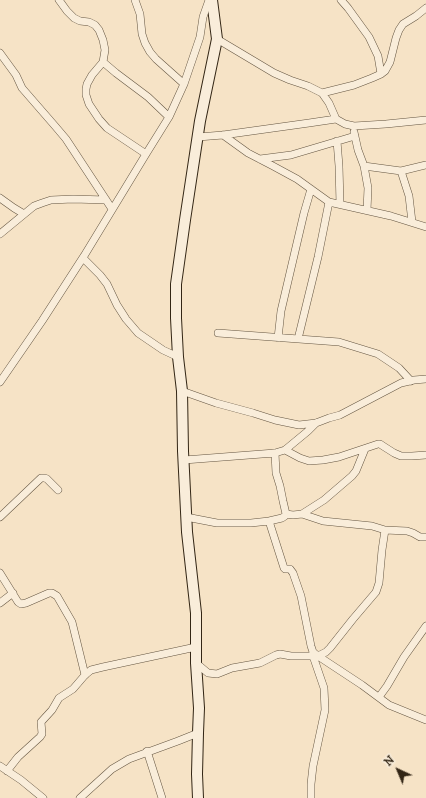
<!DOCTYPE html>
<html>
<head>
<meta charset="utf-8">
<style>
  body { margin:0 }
  #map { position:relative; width:426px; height:798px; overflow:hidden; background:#f6e3c6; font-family:"IM FELL DW Pica",serif }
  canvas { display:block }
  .north { position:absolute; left:378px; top:750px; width:40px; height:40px; -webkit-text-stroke:3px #f9edda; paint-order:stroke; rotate:316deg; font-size:11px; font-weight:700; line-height:16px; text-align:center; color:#332615 }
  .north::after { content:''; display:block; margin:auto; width:14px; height:18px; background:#332615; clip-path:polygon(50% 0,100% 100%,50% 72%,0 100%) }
</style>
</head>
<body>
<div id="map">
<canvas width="426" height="798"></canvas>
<div class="north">N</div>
</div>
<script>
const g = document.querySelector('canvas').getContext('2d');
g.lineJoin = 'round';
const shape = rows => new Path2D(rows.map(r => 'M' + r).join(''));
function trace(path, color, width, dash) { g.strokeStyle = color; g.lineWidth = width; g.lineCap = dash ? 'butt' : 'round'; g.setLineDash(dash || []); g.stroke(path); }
const street = shape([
  [59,0,67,11,74,18,80,21,89,22,95,25,99,30,103,40,105,50,103,62,92,75,87,84,86,89,86,95,89,104,99,119,107,128,146,154],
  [135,0,140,14,142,34,145,43,150,52,156,59,184,84],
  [341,0,348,8,369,37,378,56,381,74],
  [217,39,274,73,290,80,308,86,322,93,329,103,336,119,345,124,354,126,386,124,426,120],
  [0,53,16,75,22,88,55,126,66,139,112,209],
  [103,62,116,73,148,97,169,117],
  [322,93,354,85,372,78,381,74,385,71,390,62,396,38,399,30,403,24,416,16,426,8],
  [354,132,358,150,364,166,368,188,367,210],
  [223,135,248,153,273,166,297,179,329,202,391,216,426,227],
  [198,137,223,135,309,123,336,119],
  [337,141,339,166,340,204],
  [260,159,291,155,355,136],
  [364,166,401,171,426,165],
  [401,171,409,196,412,222],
  [0,198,14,208,24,214],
  [0,234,34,206,42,203,51,200,73,199,106,200],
  [83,258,100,275,107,284,117,305,126,319,138,333,163,350,178,357],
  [218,333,339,342,378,354,399,368,411,381],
  [278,338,281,311,304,213,311,189],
  [298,339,318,257,329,202],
  [0,382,42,321,84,256,146,154,169,117,184,84,200,37,203,17,209,0],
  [182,391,216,403,253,413,275,420,299,425,316,423,329,418,340,415,401,383,414,380,426,379],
  [285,450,300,458,309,461,323,460,339,457,378,444,380,444,383,446,394,453,401,456,412,456,426,455],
  [184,460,275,453,285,450,308,431,316,423],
  [286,514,293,515,302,514,324,500,352,476,356,471,365,449],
  [302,514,323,521,372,526,385,530,407,531,413,533,420,537,426,537],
  [0,517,41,478,45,478,47,479,58,490],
  [186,517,217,523,251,523,269,521,282,518,285,516,286,514,283,501,280,486,276,473,275,453],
  [269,521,284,568,285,569,290,569,293,573,301,596,311,646,313,652,318,656,326,652,330,648,353,619,376,592,379,583,382,550,385,530],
  [0,573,18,602,21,604,26,603,49,593,52,593,57,596,72,622,85,675],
  [0,603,13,593],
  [196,663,208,673,217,674,232,668,260,663,276,655,280,654,291,656,318,656,362,685,389,705,426,720],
  [379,697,387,686,404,657,426,626],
  [147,751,162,798],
  [0,766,21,780,43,798],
  [7,771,18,757,40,737,42,734,41,722,52,710,59,698,73,689,85,675,91,670,103,667,196,647],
  [80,798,112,769,129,759,178,741,198,733],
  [311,798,311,784,313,766,325,710,324,688,313,656]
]);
const secondary = shape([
  [198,798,197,774,198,733,199,708,196,663,196,613,187,532,183,451,182,391,178,357,176,318,176,284,185,220,200,121,217,39,212,0]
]);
trace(street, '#645541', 8);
trace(secondary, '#332615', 12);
trace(street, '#f9edda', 7);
trace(secondary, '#f9edda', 10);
</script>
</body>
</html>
